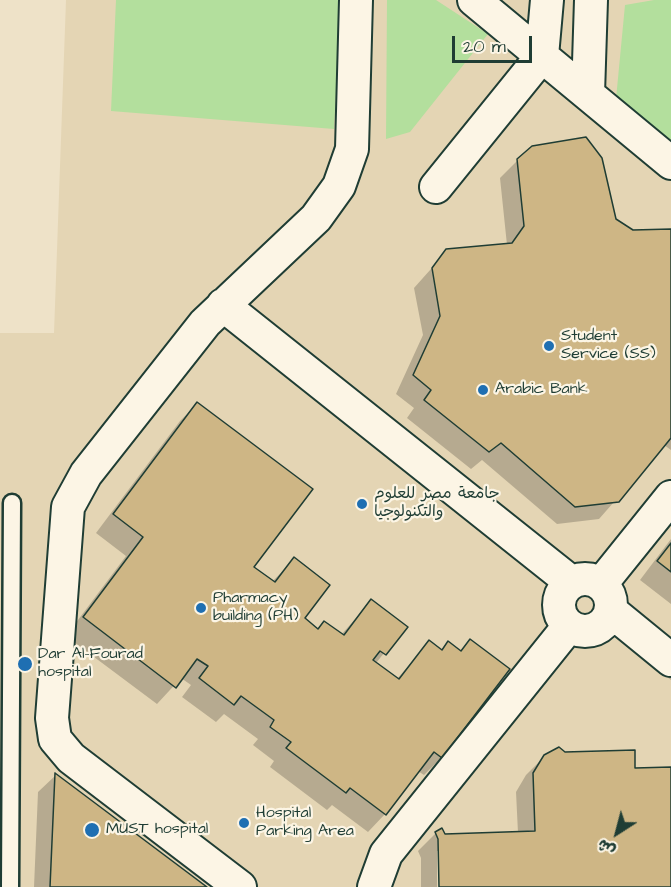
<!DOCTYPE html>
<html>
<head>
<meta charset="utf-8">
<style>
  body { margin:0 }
  #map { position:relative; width:671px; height:887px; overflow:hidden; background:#eee2c8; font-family:"Architects Daughter","Playpen Sans Arabic",sans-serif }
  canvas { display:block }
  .north { position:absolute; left:587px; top:803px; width:60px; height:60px; -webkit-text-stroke:4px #fcf5e5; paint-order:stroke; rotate:216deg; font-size:16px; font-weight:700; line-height:24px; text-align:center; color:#1f3d34 }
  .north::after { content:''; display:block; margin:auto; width:21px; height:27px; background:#1f3d34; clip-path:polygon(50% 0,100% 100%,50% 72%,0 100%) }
  .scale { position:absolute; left:452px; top:36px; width:80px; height:27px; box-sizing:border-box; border:3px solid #1f3d34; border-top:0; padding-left:8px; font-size:18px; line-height:21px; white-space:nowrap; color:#1f3d34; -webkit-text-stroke:4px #fcf5e5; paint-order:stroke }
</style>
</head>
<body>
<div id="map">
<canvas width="671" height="887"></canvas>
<div class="north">ش</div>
<div class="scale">20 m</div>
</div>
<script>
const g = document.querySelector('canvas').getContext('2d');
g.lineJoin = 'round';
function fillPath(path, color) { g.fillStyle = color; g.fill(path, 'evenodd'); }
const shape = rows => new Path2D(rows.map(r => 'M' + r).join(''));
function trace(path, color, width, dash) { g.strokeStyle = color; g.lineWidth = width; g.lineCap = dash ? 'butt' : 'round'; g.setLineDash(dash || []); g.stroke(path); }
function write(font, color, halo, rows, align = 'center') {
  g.font = font + ' "Architects Daughter","Playpen Sans Arabic",sans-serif'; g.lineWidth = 4.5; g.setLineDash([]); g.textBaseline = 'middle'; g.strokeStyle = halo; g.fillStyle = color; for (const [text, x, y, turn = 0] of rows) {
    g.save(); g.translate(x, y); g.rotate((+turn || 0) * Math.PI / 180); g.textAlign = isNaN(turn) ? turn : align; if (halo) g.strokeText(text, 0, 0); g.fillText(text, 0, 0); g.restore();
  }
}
const built = shape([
  [66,0,671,0,671,887,0,887,0,333,54,333]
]);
const green = shape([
  [116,0,341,0,334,129,111,111],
  [387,0,436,0,488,34,410,132,386,139],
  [654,0,671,0,671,142,616,99,625,5]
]);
const shadow = shape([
  [518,160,633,231,671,230,671,450,664,445,599,519,557,524,482,460,471,469,407,418,414,408,396,394,423,335,414,288,447,251,507,245,500,178],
  [197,404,252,567,272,582,294,559,303,619,317,630,341,635,371,601,405,627,376,663,397,679,429,642,440,651,448,643,460,652,471,641,508,669,441,758,424,775,418,771,385,814,368,832,332,805,327,810,270,767,274,761,253,745,258,739,224,714,216,722,182,697,191,685,181,678,157,704,66,636,126,556,96,533,180,421],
  [671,539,671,604,640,580],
  [671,653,671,680,658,670],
  [564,754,633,770,671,769,671,887,440,887,440,851,437,851,437,887,421,887,421,858,418,851,436,833,441,830,444,835,518,833,516,792,526,775,544,757],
  [56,775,204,887,34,887,38,792]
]);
const building = shape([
  [586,137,602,158,616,219,633,230,671,229,671,438,619,502,575,507,501,443,489,452,424,400,431,390,413,375,440,316,432,268,446,249,512,243,524,226,517,159,532,146,586,137],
  [197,402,313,489,254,567,275,582,294,557,330,585,305,618,318,629,324,621,344,635,371,599,408,627,386,655,380,651,373,660,399,679,429,640,442,650,448,641,461,651,470,639,510,669,442,758,434,752,386,815,350,788,346,793,286,748,291,742,270,727,274,720,241,696,234,705,199,678,208,666,197,659,176,688,83,617,143,537,113,514,197,402],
  [671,543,671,572,657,561,671,543],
  [559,747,565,752,635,750,635,768,671,767,671,887,439,887,438,839,435,832,442,828,445,834,535,831,533,773,544,755,559,747],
  [55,773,207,887,50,887,55,773]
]);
const lane = shape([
  [10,887,12,503]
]);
const street = shape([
  [474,0,671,163],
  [588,94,591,0],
  [436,187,542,56,547,0],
  [223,305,571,582],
  '559 605a26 26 0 1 1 52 0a26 26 0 1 1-52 0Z',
  [601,584,671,497],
  [611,611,671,660],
  [240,887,71,758,55,739,52,718,68,507,86,474,205,323,316,218,339,186,352,149,356,0],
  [374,887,386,854,569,626]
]);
const markers = [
  [549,346,6,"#1f6fb2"],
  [483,390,6,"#1f6fb2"],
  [362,504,6,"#1f6fb2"],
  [201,608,6,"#1f6fb2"],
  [25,664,8,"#1f6fb2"],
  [244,823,6,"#1f6fb2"],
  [92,830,8,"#1f6fb2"]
];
const poiNames = [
  ["Student",561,337],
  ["Service (SS)",561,355],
  ["Arabic Bank",495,390],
  ["جامعة مصر للعلوم",374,495],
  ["والتكنولوجيا",374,513],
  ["Pharmacy",213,599],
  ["building (PH)",213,617],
  ["Dar Al-Fourad",38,655],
  ["hospital",38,673],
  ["Hospital",256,814],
  ["Parking Area",256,832],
  ["MUST hospital",106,830]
];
fillPath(built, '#e4d5b4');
fillPath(green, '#b3df9d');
fillPath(shadow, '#0003');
fillPath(building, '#ceb685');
trace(building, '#1f3d34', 1.5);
trace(lane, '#1f3d34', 21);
trace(street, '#1f3d34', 36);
trace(lane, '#fcf5e5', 16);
trace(street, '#fcf5e5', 32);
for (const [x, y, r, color] of markers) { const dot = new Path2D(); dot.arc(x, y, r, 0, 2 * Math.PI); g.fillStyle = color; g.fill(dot); trace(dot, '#fcf5e5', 2); }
write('16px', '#1f3d34', '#fcf5e5', poiNames, 'left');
</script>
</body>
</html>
